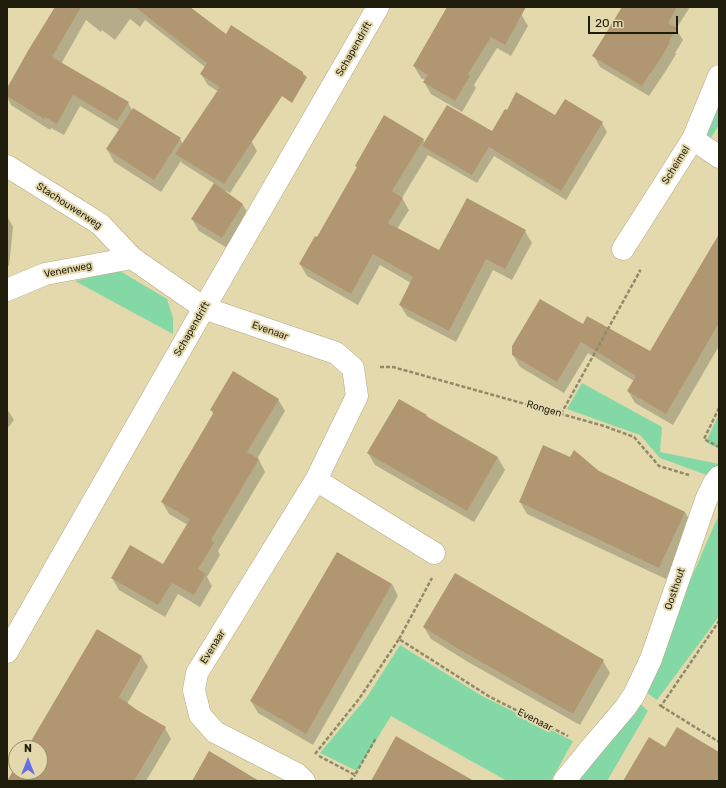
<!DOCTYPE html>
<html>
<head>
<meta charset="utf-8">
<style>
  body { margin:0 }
  #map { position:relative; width:726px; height:788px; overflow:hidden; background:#e3d9ad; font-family:Rubik,sans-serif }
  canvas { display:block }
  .frame { position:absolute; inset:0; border:8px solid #201d0c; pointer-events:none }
  .north { position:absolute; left:8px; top:740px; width:40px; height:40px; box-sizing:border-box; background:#e3d9ad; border:1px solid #958e6d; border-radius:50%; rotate:0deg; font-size:11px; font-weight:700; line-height:16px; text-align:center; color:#201d0c }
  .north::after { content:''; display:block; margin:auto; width:14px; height:18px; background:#666ce5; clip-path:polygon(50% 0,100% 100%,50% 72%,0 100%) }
  .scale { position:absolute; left:588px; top:16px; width:90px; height:18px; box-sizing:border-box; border:2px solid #201d0c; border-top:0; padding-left:5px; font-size:12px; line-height:14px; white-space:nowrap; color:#201d0c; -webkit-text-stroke:3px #e3d9ad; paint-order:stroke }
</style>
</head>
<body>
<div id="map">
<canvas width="726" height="788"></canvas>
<div class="frame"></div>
<div class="north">N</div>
<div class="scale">20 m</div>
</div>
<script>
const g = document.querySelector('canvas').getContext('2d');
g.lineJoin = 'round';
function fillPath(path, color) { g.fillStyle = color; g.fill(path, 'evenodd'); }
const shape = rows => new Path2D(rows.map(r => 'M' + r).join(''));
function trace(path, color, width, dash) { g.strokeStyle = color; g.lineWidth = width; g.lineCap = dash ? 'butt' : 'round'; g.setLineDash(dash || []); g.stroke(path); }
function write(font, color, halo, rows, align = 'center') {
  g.font = font + ' Rubik,sans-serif'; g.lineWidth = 4; g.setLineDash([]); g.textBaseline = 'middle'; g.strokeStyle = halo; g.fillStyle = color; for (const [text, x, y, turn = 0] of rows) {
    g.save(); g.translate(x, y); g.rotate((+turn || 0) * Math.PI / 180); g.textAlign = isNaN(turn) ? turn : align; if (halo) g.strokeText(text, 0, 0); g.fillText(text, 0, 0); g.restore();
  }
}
const green = shape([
  [719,98,719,125,708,142,704,139],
  [120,271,167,299,173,318,173,334,75,281],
  [582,383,662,427,660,452,719,464,719,465,712,477,660,458,640,435,567,409],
  [719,414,719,449,706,442],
  [719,514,719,616,707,633,657,700,643,690],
  [400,645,482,696,573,741,551,781,507,781,391,716,357,771,320,753,367,697],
  [638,702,648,711,607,781,576,781]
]);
const shadow = shape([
  [56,7,188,7,236,103,208,85,201,74,205,67,145,20,140,27,130,19,115,40,102,30,101,32,86,20,61,64,128,103,132,110,180,139,183,144,252,142,257,151,230,193,226,191,225,192,243,205,250,217,229,249,199,231,192,219,215,184,182,163,181,161,161,192,114,162,107,149,120,130,80,106,64,135,51,128,50,130,11,105,7,97,7,90],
  [468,7,517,7,528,26,511,56,497,48,474,85,476,88,462,112,431,94,424,82,425,80,421,78,414,66],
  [623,7,690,7,676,29,683,40,675,53,676,54,667,69,649,96,600,67,594,56],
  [555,116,602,123,607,132,566,200,494,156,477,183,428,155,402,198,409,210,397,229,439,251,525,231,532,243,512,280,493,270,456,342,407,316,400,305,411,283,380,265,358,305,307,276,300,264,317,238,357,168,356,166,423,140,425,143,492,132],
  [7,216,13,227,9,266,7,266],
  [719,236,719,346,673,425,635,403,628,391,634,381,588,353,564,393,520,367,513,355,583,326,651,353],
  [278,399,285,411,257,459,259,460,265,472,218,551,220,555,207,577,212,586,200,607,178,594,165,617,119,590,112,578,163,565,188,525,169,514,162,502,214,415,211,410],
  [399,400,427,416,428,418,498,458,505,470,474,522,375,465,368,453],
  [7,409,14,420,7,429],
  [599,472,685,512,692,524,666,579,527,514,520,502],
  [392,584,398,596,313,745,258,713,251,701],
  [424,627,603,661,610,673,580,725,468,662,431,639],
  [97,630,142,657,148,667,127,704,165,728,171,739,146,781,8,781,16,768,16,772,40,772,40,748,28,748]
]);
const building = shape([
  [55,7,81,7,52,57,129,102,117,121,73,95,57,124,45,117,44,119,7,96,7,88,29,49],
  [135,7,190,7,226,34,231,25,303,72,303,74,307,77,292,103,282,96,224,184,175,154,220,87,200,74,207,63],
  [447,7,526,7,505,45,491,37,468,74,470,76,455,101,423,82,428,75,413,66],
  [622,7,677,7,668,23,677,28,669,41,670,42,661,58,651,73,650,73,642,86,592,56],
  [516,92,555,115,565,99,603,122,561,191,489,147,472,175,422,146,447,105,492,131,505,109,507,110],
  [133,108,181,138,154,180,106,149],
  [384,115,424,139,392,191,403,198,388,223,439,250,467,198,526,230,505,269,486,259,449,331,399,305,413,277,373,254,351,294,299,264,315,236,317,237,357,167,355,166],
  [214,183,243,204,222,238,191,219],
  [719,234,719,323,666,414,627,391,636,376,581,342,557,382,512,355,512,346,540,299,583,324,587,316,650,351],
  [233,371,279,399,247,452,259,459,211,540,214,543,198,569,206,574,194,595,172,583,158,605,111,578,130,545,163,564,190,519,161,502,214,412,210,410],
  [399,399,427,415,426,416,498,457,467,511,367,453],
  [543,445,570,457,574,450,599,471,685,512,659,568,519,502],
  [337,552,392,584,306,734,250,701],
  [455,573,604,660,573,714,460,650,423,627],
  [97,629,142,656,119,697,137,710,166,727,134,781,7,781,16,766,16,772,40,772,40,748,27,748],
  [677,727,719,752,719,781,623,781,649,737,665,747],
  [396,736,418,749,474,781,371,781],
  [209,751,221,758,259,781,192,781]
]);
const path = shape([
  [380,367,393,367,604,426,634,437,659,466,689,475],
  [719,408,704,439,719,447],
  [561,414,640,271,639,270],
  [399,639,432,578],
  [659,705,661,706,719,621],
  [661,706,719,742],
  [315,754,359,699,399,639,490,697,568,736],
  [319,756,355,775,376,738],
  [350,781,355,775]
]);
const minor = shape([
  [693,139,719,157],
  [7,166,100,224,132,258,204,308,336,353,353,368,357,396,316,480,197,673,194,690,200,715,215,732,297,774,304,781],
  [623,249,693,139,719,76],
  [7,290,45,274,132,258],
  [316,480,434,553],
  [7,652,204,308,378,7],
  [564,781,591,748,625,708,634,695,651,659,706,500,714,483,719,477]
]);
const streetNames = [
  ["Schapendrift",354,49,-60],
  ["Scheimel",676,165,-58],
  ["Stachouwerweg",69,206,33],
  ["Venenweg",68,270,-11],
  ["Schapendrift",192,329,-60],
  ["Evenaar",270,331,19],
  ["Rongen",544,409,16],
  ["Oosthout",675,589,-71],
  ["Evenaar",213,647,-58],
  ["Evenaar",535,720,27]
];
fillPath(green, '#84d8a6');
fillPath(shadow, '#0003');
fillPath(building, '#b09772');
trace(minor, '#b4aa80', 23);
trace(path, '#918a69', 2.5, [4, 2]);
trace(minor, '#fff', 22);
write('10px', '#201d0c', '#e3d9ad', streetNames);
</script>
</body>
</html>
